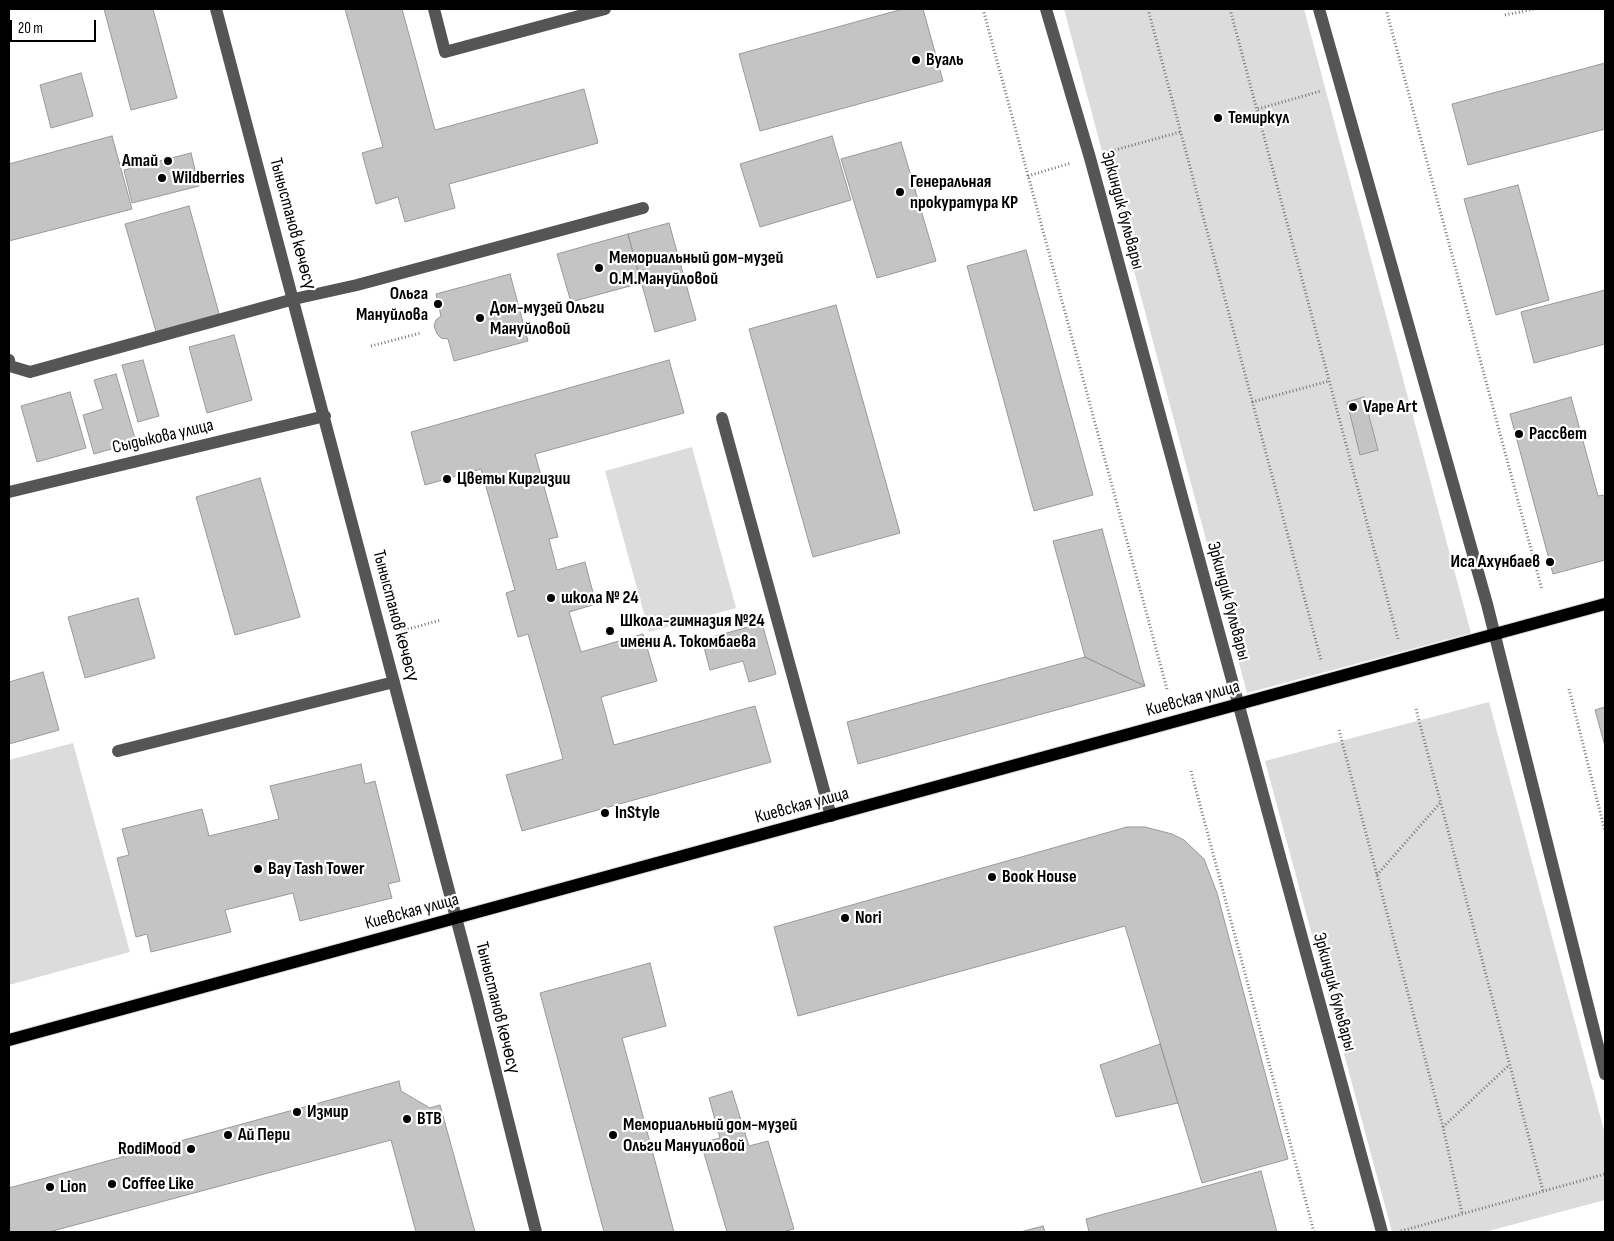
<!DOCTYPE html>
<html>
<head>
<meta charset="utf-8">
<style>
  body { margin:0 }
  #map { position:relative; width:1614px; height:1241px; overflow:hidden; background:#fff; font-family:"Sofia Sans Condensed",sans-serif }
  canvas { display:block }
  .frame { position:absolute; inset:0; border:10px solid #000; pointer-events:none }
  .scale { position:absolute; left:10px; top:20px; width:86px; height:22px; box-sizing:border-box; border:2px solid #000; border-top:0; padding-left:6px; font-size:15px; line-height:18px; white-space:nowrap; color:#000; -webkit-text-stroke:4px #fff; paint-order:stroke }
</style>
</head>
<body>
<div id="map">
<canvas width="1614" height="1241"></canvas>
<div class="frame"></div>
<div class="scale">20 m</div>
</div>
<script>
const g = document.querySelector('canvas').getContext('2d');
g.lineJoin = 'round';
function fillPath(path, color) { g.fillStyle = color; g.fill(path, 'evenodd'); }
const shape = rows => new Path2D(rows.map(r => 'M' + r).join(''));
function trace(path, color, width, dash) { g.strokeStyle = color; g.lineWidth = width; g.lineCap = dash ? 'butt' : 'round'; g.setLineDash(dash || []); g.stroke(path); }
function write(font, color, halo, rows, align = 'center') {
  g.font = font + ' "Sofia Sans Condensed",sans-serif'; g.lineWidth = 4.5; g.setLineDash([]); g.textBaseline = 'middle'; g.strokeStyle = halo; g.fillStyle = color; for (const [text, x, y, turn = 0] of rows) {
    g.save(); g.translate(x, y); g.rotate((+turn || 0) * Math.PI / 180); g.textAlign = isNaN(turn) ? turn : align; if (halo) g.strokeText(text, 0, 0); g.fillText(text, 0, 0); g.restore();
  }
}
const green = shape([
  [1064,9,1304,9,1471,633,1247,693],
  [692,447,736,608,649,632,605,471],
  [1489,702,1605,1134,1605,1200,1485,1232,1392,1232,1265,761],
  [73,743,130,952,9,985,9,760]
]);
const building = shape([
  [104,9,153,9,177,98,131,110,104,9],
  [345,9,402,9,435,130,584,89,598,143,449,184,455,208,405,222,398,197,376,204,362,153,383,147,345,9],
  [903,9,923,9,943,81,760,131,739,54,903,9],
  [1605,63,1605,129,1468,165,1452,104,1605,63],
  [81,73,93,116,51,128,40,85,81,73],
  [112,136,132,209,9,241,9,164,112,136],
  [832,136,851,200,760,227,740,164,832,136],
  [901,142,936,261,877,278,841,159,901,142],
  [191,153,199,186,132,203,124,170,191,153],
  [1518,185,1549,300,1496,315,1464,199,1518,185],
  [189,206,220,317,157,335,125,224,189,206],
  [669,223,696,320,655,332,628,234,669,223],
  [628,234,641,283,571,302,557,254,628,234],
  [1026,250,1093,495,1034,511,967,266,1026,250],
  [510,274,528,341,454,361,448,339,441,338,437,334,434,326,436,320,441,316,436,294,510,274],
  [1605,290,1605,344,1534,363,1521,312,1605,290],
  [836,305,900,533,813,557,749,329,836,305],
  [234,335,252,400,207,413,189,347,234,335],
  [143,360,159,416,138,422,122,365,143,360],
  [669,360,684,413,535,454,558,537,549,539,557,570,585,562,596,604,569,612,581,652,643,634,657,681,601,697,614,745,755,706,771,762,522,831,506,775,563,759,550,711,528,634,518,637,506,593,515,590,481,469,425,485,411,432,669,360],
  [116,374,136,442,94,454,83,415,103,409,94,380,116,374],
  [70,392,86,448,37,462,21,406,70,392],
  [1364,397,1378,450,1360,455,1347,402,1364,397],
  [1571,397,1598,496,1605,495,1605,560,1553,574,1510,414,1571,397],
  [260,478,300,617,235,635,196,497,260,478],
  [1102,529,1142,676,1145,686,1085,657,1053,541,1102,529],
  [138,598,155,658,85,678,68,617,138,598],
  [762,623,776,674,749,682,743,661,710,670,702,640,762,623],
  [1085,657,1145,686,858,764,847,722,1085,657],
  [43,672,59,730,9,744,9,682,43,672],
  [1605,707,1605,746,1595,710,1605,707],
  [361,764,365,784,375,781,400,881,388,884,392,898,300,921,293,893,225,910,231,932,151,952,147,934,136,937,117,858,129,855,122,829,202,809,209,836,279,819,270,786,361,764],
  [1127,827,1145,827,1172,834,1184,840,1204,859,1217,893,1288,1159,1202,1183,1125,926,798,1016,774,927,1127,827],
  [650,963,666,1026,622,1038,674,1232,604,1232,540,993,650,963],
  [1160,1044,1178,1103,1116,1117,1100,1065,1160,1044],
  [399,1081,401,1091,430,1108,440,1105,475,1232,416,1232,391,1140,49,1232,9,1232,9,1188,399,1081],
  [732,1091,749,1146,768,1141,794,1229,782,1232,727,1232,701,1143,720,1138,709,1098,732,1091],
  [1261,1171,1277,1232,1089,1232,1086,1219,1261,1171],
  [1043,1226,1045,1232,1020,1232,1043,1226]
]);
const path = shape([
  [983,9,1167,689],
  [1148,9,1321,660],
  [1230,9,1398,639],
  [1386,9,1542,590],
  [1505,15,1534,9],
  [1258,109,1321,91],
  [1108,152,1180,132],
  [1028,176,1071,163],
  [371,346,421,333],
  [1252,402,1329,381],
  [401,631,441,620],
  [1569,689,1605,831],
  [1416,709,1543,1191],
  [1339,730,1443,1127,1462,1213],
  [1191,771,1314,1232],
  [1377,875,1440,803],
  [1443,1127,1509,1065],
  [1401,1231,1605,1174]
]);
const minor = shape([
  [216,9,477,997,536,1232],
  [434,9,445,52,605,9],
  [1046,9,1090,158,1382,1232],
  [1319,9,1487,604,1605,1074],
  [9,360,10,366,30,372,294,299,357,285,643,208],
  [722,418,831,816],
  [9,492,325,416],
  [118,751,394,682]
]);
const major = shape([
  [9,1040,1605,604]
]);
const markers = [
  [916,60,5,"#000"],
  [1218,118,5,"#000"],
  [168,161,5,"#000"],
  [162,178,5,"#000"],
  [900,192,5,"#000"],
  [599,268,5,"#000"],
  [438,304,5,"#000"],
  [480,318,5,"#000"],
  [1353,407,5,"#000"],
  [1519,434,5,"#000"],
  [447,479,5,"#000"],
  [1550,562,5,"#000"],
  [551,598,5,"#000"],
  [610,631,5,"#000"],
  [605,813,5,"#000"],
  [258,869,5,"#000"],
  [992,877,5,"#000"],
  [845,918,5,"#000"],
  [297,1112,5,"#000"],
  [407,1119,5,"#000"],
  [228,1135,5,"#000"],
  [613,1135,5,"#000"],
  [191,1149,5,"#000"],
  [112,1184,5,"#000"],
  [50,1187,5,"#000"]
];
const poiNames = [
  ["Вуаль",926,60],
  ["Темиркул",1228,118],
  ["Атай",158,161,"right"],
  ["Wildberries",172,178],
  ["Генеральная",910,182],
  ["прокуратура КР",910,203],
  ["Мемориальный дом-музей",609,258],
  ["О.М.Мануйловой",609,279],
  ["Ольга",428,294,"right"],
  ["Мануйлова",428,315,"right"],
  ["Дом-музей Ольги",490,308],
  ["Мануйловой",490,329],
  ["Vape Art",1363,407],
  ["Рассвет",1529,434],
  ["Цветы Киргизии",457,479],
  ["Иса Ахунбаев",1540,562,"right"],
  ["школа № 24",561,598],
  ["Школа-гимназия №24",620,621],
  ["имени А. Токомбаева",620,642],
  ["InStyle",615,813],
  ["Bay Tash Tower",268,869],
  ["Book House",1002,877],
  ["Nori",855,918],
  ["Измир",307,1112],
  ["BTB",417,1119],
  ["Мемориальный дом-музей",623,1125],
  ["Ольги Мануиловой",623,1146],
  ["Ай Пери",238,1135],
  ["RodiMood",181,1149,"right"],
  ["Coffee Like",122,1184],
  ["Lion",60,1187]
];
const streetNames = [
  ["Эркиндик бульвары",1122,210,75],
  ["Тыныстанов көчөсү",292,224,75],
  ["Сыдыкова улица",163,437,-13],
  ["Эркиндик бульвары",1228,601,75],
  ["Тыныстанов көчөсү",395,616,75],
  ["Киевская улица",1193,699,-15],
  ["Киевская улица",802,806,-15],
  ["Киевская улица",412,912,-15],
  ["Эркиндик бульвары",1334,992,75],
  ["Тыныстанов көчөсү",497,1008,76]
];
fillPath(green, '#dcdcdc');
fillPath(building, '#c4c4c4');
trace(building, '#999', 1);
trace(major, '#dbdbdb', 14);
trace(path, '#777', 3, [1, 2.5]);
trace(minor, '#555', 12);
trace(major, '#000', 12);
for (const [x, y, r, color] of markers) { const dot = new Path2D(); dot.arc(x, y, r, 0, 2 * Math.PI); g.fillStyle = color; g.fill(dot); trace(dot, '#fff', 2); }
write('bold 18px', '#000', '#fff', poiNames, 'left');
write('18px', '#000', '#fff', streetNames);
</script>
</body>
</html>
